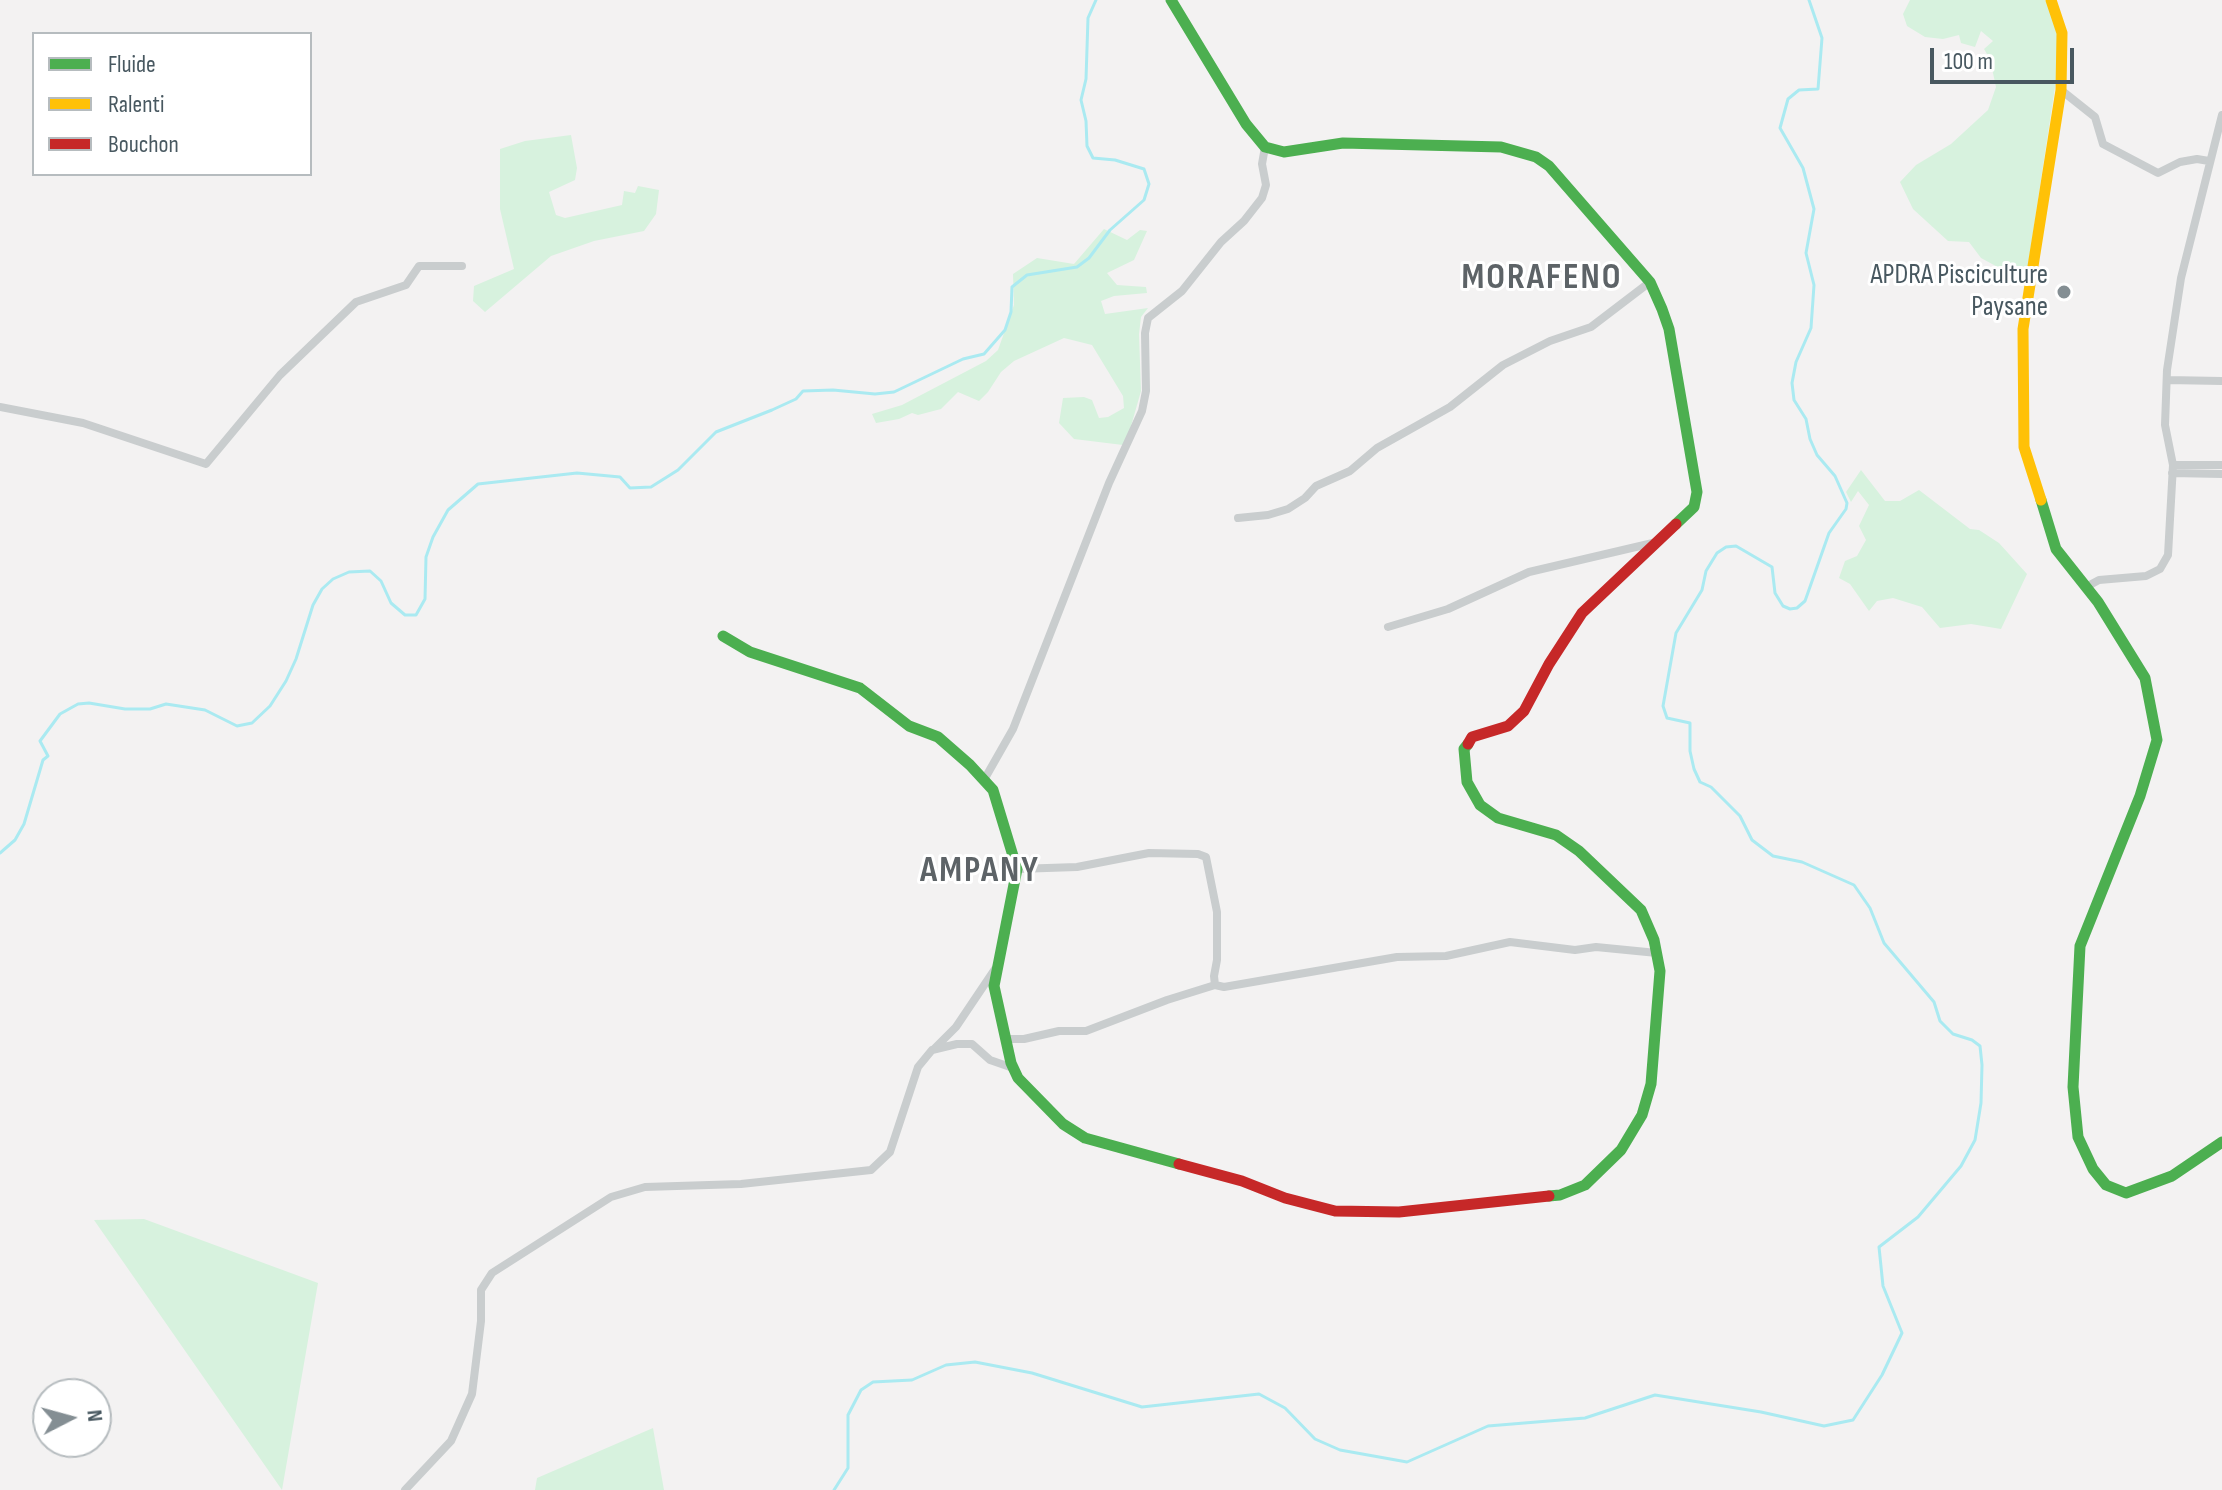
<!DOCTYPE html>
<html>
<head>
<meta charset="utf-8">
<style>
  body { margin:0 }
  #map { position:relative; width:2222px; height:1490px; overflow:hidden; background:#f3f2f2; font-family:"Sofia Sans Condensed",sans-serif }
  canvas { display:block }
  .legend { position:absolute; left:32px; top:32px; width:280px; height:144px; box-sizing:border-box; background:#fff; border:2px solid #b6bcbf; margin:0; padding:10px 14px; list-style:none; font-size:24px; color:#485860 }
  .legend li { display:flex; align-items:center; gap:16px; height:40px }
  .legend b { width:40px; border:2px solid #b6bcbf }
  .north { position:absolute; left:32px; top:1378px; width:80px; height:80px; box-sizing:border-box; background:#fff; border:2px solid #b6bcbf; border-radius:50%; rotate:84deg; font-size:22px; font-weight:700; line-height:32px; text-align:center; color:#485860 }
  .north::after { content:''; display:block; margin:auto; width:28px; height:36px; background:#848e93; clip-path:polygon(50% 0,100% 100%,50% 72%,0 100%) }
  .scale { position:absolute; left:1930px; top:48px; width:144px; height:36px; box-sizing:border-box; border:4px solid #485860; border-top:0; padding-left:10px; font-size:24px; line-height:28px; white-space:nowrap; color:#485860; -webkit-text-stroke:6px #fff; paint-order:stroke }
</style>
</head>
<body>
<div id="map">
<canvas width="2222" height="1490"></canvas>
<ul class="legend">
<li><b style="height:10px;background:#4caf50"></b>Fluide</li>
<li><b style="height:10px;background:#ffc107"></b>Ralenti</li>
<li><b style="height:10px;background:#c62828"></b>Bouchon</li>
</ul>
<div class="north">N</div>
<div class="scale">100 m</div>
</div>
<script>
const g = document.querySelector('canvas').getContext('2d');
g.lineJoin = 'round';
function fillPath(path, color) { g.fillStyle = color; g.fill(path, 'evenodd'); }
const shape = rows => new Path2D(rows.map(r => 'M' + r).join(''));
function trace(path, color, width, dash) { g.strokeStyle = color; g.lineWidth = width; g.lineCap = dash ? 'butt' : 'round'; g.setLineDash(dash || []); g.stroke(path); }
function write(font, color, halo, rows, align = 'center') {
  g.font = font + ' "Sofia Sans Condensed",sans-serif'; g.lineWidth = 6; g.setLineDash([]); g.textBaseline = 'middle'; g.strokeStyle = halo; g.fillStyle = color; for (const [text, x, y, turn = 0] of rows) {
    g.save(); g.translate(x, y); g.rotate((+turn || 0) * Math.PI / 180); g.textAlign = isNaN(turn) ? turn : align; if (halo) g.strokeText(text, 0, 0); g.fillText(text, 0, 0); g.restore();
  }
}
const green = shape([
  [1910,0,2045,0,2050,8,2057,33,2059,61,2026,279,2005,271,1981,258,1969,242,1948,241,1913,209,1900,182,1916,165,1951,144,1988,110,1996,87,1990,59,1984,49,1993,41,1981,31,1975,47,1961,43,1959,35,1943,39,1925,37,1907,26,1903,14],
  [571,135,577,168,575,180,549,192,556,215,565,218,622,205,624,191,635,193,638,186,659,190,656,214,644,231,594,241,551,256,485,312,473,301,474,286,514,269,500,209,500,149,525,141],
  [1104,229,1127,240,1140,230,1147,231,1134,260,1107,273,1117,285,1146,287,1147,293,1114,296,1101,301,1105,314,1148,308,1141,317,1139,334,1141,391,1129,433,1123,445,1074,439,1059,423,1063,398,1084,397,1092,400,1099,418,1108,417,1124,408,1123,396,1092,345,1064,338,1014,361,1001,372,988,392,979,401,958,392,941,409,918,415,912,413,899,419,876,423,872,414,902,405,986,361,998,350,1014,305,1013,274,1037,258,1074,264],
  [1861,470,1885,501,1900,501,1919,490,1970,529,1979,530,1999,543,2027,574,2001,629,1971,624,1940,628,1922,607,1893,598,1877,601,1869,611,1850,584,1839,578,1845,561,1857,556,1866,540,1859,526,1869,505,1858,491,1851,502,1846,492],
  [144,1219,318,1283,282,1490,94,1220],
  [653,1428,664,1490,535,1490,537,1478]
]);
const stream = shape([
  [0,853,15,840,24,824,43,760,48,756,40,741,60,714,78,704,89,703,125,709,150,709,166,704,205,710,237,726,252,723,270,706,286,681,296,659,313,605,322,589,333,579,349,572,370,571,381,581,391,603,405,615,416,615,425,599,426,557,433,537,448,510,478,484,577,473,620,477,630,488,651,487,678,470,716,432,772,410,796,399,803,391,833,390,875,394,894,392,963,359,984,354,1005,330,1011,312,1012,287,1027,275,1077,267,1089,258,1110,230,1144,200,1149,184,1144,169,1115,160,1093,158,1087,146,1086,121,1081,100,1086,79,1088,18,1096,0],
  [834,1490,848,1468,848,1415,861,1390,873,1382,912,1380,946,1365,975,1362,1032,1373,1142,1407,1259,1394,1285,1408,1315,1439,1340,1450,1407,1462,1488,1426,1585,1418,1655,1395,1761,1412,1824,1426,1853,1420,1882,1375,1902,1333,1883,1286,1879,1247,1918,1217,1961,1166,1975,1140,1981,1103,1982,1065,1980,1046,1972,1040,1953,1034,1940,1021,1934,1002,1884,943,1870,908,1854,885,1802,862,1773,856,1752,840,1740,816,1711,787,1700,782,1694,769,1690,751,1690,723,1667,718,1663,706,1676,633,1702,590,1706,571,1717,553,1726,547,1736,546,1772,567,1775,593,1783,606,1790,609,1797,608,1805,601,1829,533,1846,509,1847,503,1835,476,1817,455,1810,439,1806,419,1794,400,1792,383,1796,362,1811,328,1814,285,1806,253,1814,209,1803,168,1780,128,1788,99,1799,90,1818,89,1822,38,1809,0]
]);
const street = shape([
  [2061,90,2095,117,2103,144,2158,173,2180,162,2197,159,2209,161],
  [2167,380,2222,381],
  [0,407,83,423,206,464,280,375,356,302,406,285,419,266,462,266],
  [2173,465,2222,465],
  [2172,473,2222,474],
  [1238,518,1268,515,1288,509,1305,498,1316,486,1350,471,1377,448,1450,407,1503,365,1550,341,1591,327,1650,282],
  [2086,587,2099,580,2146,576,2160,569,2168,555,2173,465,2165,425,2167,370,2181,278,2222,115],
  [1388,627,1448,609,1529,572,1657,542],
  [984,780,1013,729,1109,483,1142,411,1146,391,1145,333,1148,318,1182,291,1221,242,1244,221,1262,198,1266,185,1262,164,1265,147],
  [1017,869,1077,867,1149,853,1198,854,1206,857,1217,912,1217,960,1214,976,1215,985,1224,987,1397,957,1446,956,1510,942,1575,950,1596,947,1657,953],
  [1006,1039,1024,1039,1059,1031,1086,1031,1167,1000,1215,985],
  [933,1050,956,1027,995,969],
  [405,1490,451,1441,472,1394,481,1321,481,1290,492,1273,611,1197,645,1187,741,1184,871,1170,890,1152,918,1067,932,1050,957,1044,972,1044,990,1060,1013,1068]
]);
const fast = shape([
  [1171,0,1246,124,1265,147,1284,152,1343,143,1501,147,1536,157,1549,166,1650,282,1662,309,1669,329,1697,492,1694,507,1676,524],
  [2041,500,2056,549,2098,602,2145,678,2157,740,2140,796,2080,946,2073,1087,2078,1137,2093,1169,2106,1185,2126,1193,2172,1176,2222,1142],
  [723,636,750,652,860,688,909,726,938,737,970,765,993,790,1017,869,994,986,1011,1063,1018,1078,1063,1124,1085,1138,1179,1164],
  [1468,744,1464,749,1467,782,1480,805,1498,818,1556,835,1579,851,1641,910,1654,940,1660,971,1651,1084,1642,1115,1621,1150,1585,1185,1560,1195,1549,1196]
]);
const slow = shape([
  [2041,500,2024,447,2023,329,2061,90,2062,33,2051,0]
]);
const jam = shape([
  [1468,744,1472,737,1508,726,1524,711,1549,664,1582,613,1676,524],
  [1179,1164,1242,1181,1285,1198,1335,1211,1399,1212,1549,1196]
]);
const markers = [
  [2064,292,8,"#848e93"]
];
const poiNames = [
  ["APDRA Pisciculture",2048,276],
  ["Paysane",2048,308]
];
const districtNames = [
  ["MORAFENO",1542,279],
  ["AMPANY",980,872]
];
fillPath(green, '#d7f2de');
trace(stream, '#aaeaf1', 3);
trace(street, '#c9cdce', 8);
trace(fast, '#4caf50', 11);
trace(slow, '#ffc107', 11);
trace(jam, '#c62828', 11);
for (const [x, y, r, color] of markers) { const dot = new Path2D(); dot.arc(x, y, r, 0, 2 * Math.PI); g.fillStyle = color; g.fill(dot); trace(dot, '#fff', 3); }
write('28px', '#485860', '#fff', poiNames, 'right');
g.letterSpacing = '2px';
write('bold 36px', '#5d6367', '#fff', districtNames);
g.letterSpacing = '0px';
</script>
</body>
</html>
